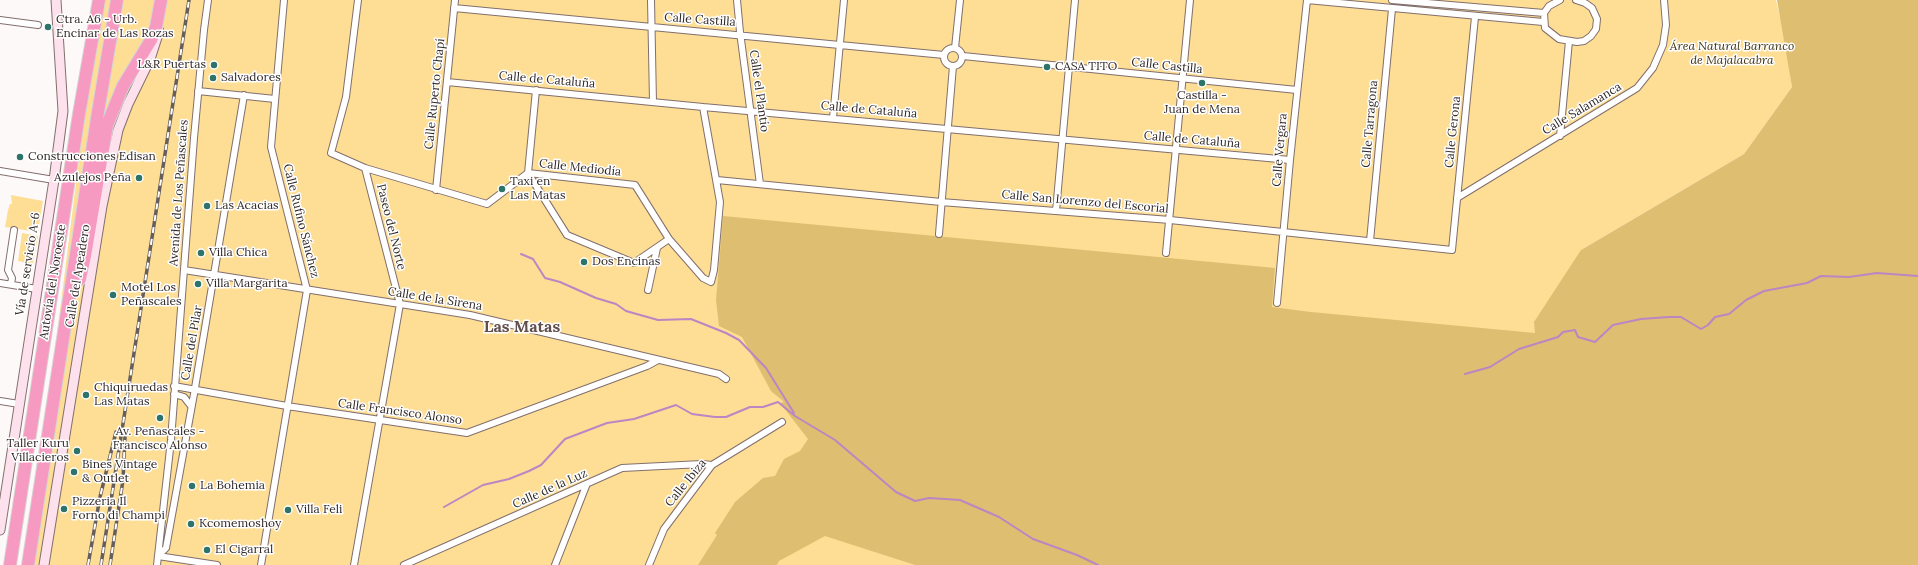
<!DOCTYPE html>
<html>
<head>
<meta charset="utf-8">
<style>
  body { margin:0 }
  canvas { display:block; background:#fef9f9 }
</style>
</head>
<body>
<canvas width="1918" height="565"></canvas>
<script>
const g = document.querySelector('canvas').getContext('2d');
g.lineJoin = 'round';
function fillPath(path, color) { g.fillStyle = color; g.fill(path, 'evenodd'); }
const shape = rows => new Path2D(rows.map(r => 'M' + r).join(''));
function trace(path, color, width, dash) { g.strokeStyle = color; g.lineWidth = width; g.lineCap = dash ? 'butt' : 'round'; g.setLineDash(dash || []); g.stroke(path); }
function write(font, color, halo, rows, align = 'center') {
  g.font = font + ' Lora,serif'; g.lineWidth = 3; g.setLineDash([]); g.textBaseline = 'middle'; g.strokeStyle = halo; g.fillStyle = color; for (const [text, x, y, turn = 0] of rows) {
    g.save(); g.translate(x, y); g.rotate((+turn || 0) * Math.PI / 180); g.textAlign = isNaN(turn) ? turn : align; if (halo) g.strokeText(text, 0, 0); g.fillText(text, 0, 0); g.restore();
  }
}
const green = shape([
  [99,0,1776,0,1784,34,1792,87,1744,154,1581,250,1660,565,28,565],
  [11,195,43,201,38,232,5,227,8,210,10,204,12,204],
  [22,233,38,236,33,264,18,261]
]);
const forest = shape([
  [1777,0,1918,0,1918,565,915,565,825,536,779,561,777,565,698,565,717,535,715,533,735,502,763,478,775,476,784,459,800,451,808,439,780,403,784,402,771,391,742,337,719,326,716,300,723,216,1275,268,1272,307,1311,312,1535,333,1534,322,1581,250,1744,154,1792,87]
]);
const stream = shape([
  [521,254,533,259,545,278,560,282,596,298,616,304,626,311,658,320,691,319,726,333,739,340,766,368,794,413],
  [1465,374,1490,367,1519,349,1558,337,1563,332,1575,330,1578,337,1595,342,1613,325,1641,319,1669,317,1681,317,1701,329,1708,325,1715,317,1729,314,1746,300,1764,291,1807,283,1821,276,1849,277,1877,273,1918,276],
  [444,507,483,485,509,479,529,471,541,465,565,439,607,423,634,419,676,405,692,414,715,417,726,417,750,407,763,407,778,402,795,416,835,440,896,492,915,501,929,498,960,500,999,517,1033,539,1077,555,1098,565]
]);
const street = shape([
  [358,0,346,97,331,153,365,168,487,204,528,173,635,185,669,239,703,278,711,282,714,270,720,202,703,107],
  [651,0,653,102],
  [737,0,740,32,760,184],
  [1307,0,1543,22],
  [1392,0,1544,13],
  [1560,0,1549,6,1544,13,1545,28,1559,39,1577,42,1584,41,1591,36,1596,29,1597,19,1592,8,1585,3,1576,0],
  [454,8,944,55],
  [0,20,38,25],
  '944 57a9 9 0 1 1 18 0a9 9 0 1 1-18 0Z',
  [955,48,960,0],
  [963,56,1297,90],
  [447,82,703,107,1290,160],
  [198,91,275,99],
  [833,118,844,0],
  [1560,136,1569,41],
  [0,171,54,180],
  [528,173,567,235,634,263,669,239],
  [528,173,536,90],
  [717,180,941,202,1170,220,1452,250,1475,17],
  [436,190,455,0],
  [1457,198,1637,88,1653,68,1663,45,1666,25,1664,0],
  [1056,211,1075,0],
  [939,234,953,66],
  [1370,241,1392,9],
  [1166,253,1190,0],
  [184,270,470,315,719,374,726,379],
  [0,283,37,289],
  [11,284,12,278,8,270,14,230],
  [648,290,657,248],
  [1277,303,1290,160,1307,0],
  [174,386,287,406,467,433,647,366,658,360],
  [174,394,184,397,191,406],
  [0,401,19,404],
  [158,556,166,548,194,394,244,95],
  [158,556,217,565],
  [157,565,171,440,194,138,204,30,208,0],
  [261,565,307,290,271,147,284,0],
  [354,565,400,304,365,168],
  [404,565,622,468,702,464,712,465],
  [555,565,586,486],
  [649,565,664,529,712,465,782,422]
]);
const secondary = shape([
  [0,530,54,180,63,111,56,0],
  [44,565,102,206,118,130,128,104,150,59,159,31]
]);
const highway = shape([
  [80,279,85,256,107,125,123,86,151,40,156,27,161,0],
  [10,565,79,114,99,0],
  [28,565,98,112,117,0]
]);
const rail = shape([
  [88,565,100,497,116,432],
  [101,565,189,0],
  [110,565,123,480,125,437]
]);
const markers = [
  [48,27,4,"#2d7369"],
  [214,65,4,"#2d7369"],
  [1047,67,4,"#2d7369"],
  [213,78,4,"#2d7369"],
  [1202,83,4,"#2d7369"],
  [20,157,4,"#2d7369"],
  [139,178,4,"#2d7369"],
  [502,189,4,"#2d7369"],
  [207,206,4,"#2d7369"],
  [201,253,4,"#2d7369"],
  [584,262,4,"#2d7369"],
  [198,284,4,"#2d7369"],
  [113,295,4,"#2d7369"],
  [86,395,4,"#2d7369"],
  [160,418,4,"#2d7369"],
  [77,451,4,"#2d7369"],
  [74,472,4,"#2d7369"],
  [192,486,4,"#2d7369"],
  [64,509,4,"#2d7369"],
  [288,510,4,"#2d7369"],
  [191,524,4,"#2d7369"],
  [207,550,4,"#2d7369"]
];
const poiNames = [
  ["Ctra. A6 - Urb.",56,20],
  ["Encinar de Las Rozas",56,34],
  ["L&R Puertas",206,65,"right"],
  ["CASA TITO",1055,67],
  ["Salvadores",221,78],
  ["Castilla -",1202,96,"center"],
  ["Juan de Mena",1202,110,"center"],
  ["Construcciones Edisan",28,157],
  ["Azulejos Peña",131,178,"right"],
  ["Taxi en",510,182],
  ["Las Matas",510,196],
  ["Las Acacias",215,206],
  ["Villa Chica",209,253],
  ["Dos Encinas",592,262],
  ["Villa Margarita",206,284],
  ["Motel Los",121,288],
  ["Peñascales",121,302],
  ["Chiquiruedas",94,388],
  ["Las Matas",94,402],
  ["Av. Peñascales -",160,432,"center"],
  ["Francisco Alonso",160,446,"center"],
  ["Taller Kuru",69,444,"right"],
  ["Villacieros",69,458,"right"],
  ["Bines Vintage",82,465],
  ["& Outlet",82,479],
  ["La Bohemia",200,486],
  ["Pizzeria Il",72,502],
  ["Forno di Champi",72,516],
  ["Villa Feli",296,510],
  ["Kcomemoshoy",199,524],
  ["El Cigarral",215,550]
];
const streetNames = [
  ["Calle Castilla",700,20,4],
  ["Calle Castilla",1167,66,6],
  ["Calle de Cataluña",547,80,5],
  ["Calle el Plantío",759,91,82],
  ["Calle Ruperto Chapí",435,94,-84],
  ["Calle Salamanca",1582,109,-31],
  ["Calle de Cataluña",869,110,5],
  ["Calle Tarragona",1370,124,-85],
  ["Calle Gerona",1453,132,-84],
  ["Calle de Cataluña",1192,140,5],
  ["Calle Vergara",1280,150,-85],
  ["Calle Mediodía",580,168,6],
  ["Avenida de Los Peñascales",179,193,-86],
  ["Calle San Lorenzo del Escorial",1085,202,5],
  ["Calle Rufino Sánchez",301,221,76],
  ["Paseo del Norte",391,227,76],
  ["Vía de servicio A-6",28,264,-81],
  ["Calle del Apeadero",78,276,-81],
  ["Autovía del Noroeste",53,282,-81],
  ["Calle de la Sirena",435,299,9],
  ["Calle del Pilar",192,343,-80],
  ["Calle Francisco Alonso",400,412,8],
  ["Calle Ibiza",686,483,-51],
  ["Calle de la Luz",550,489,-24]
];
const parkNames = [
  ["Área Natural Barranco",1732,47],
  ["de Majalacabra",1732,61]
];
const districtNames = [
  ["Las Matas",522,327]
];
fillPath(green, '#fdde94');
fillPath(forest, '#debe70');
trace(stream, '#ba86c3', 2);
trace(street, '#826f6d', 8);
trace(secondary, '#826f6d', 11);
trace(highway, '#d6d4d4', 14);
trace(street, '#fff', 6);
trace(secondary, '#fde1ed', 9);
trace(highway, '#f79ac2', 12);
trace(rail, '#655e5d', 3.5);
trace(rail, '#fff', 2, [6]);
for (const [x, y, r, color] of markers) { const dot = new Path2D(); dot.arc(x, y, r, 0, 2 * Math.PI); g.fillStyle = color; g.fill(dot); trace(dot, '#fff', 1.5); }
write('12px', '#302827', '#fff', poiNames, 'left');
write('12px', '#302827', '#fff', streetNames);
write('italic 12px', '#3f310e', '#fff', parkNames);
write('bold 16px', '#614f4d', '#fff', districtNames);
</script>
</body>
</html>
